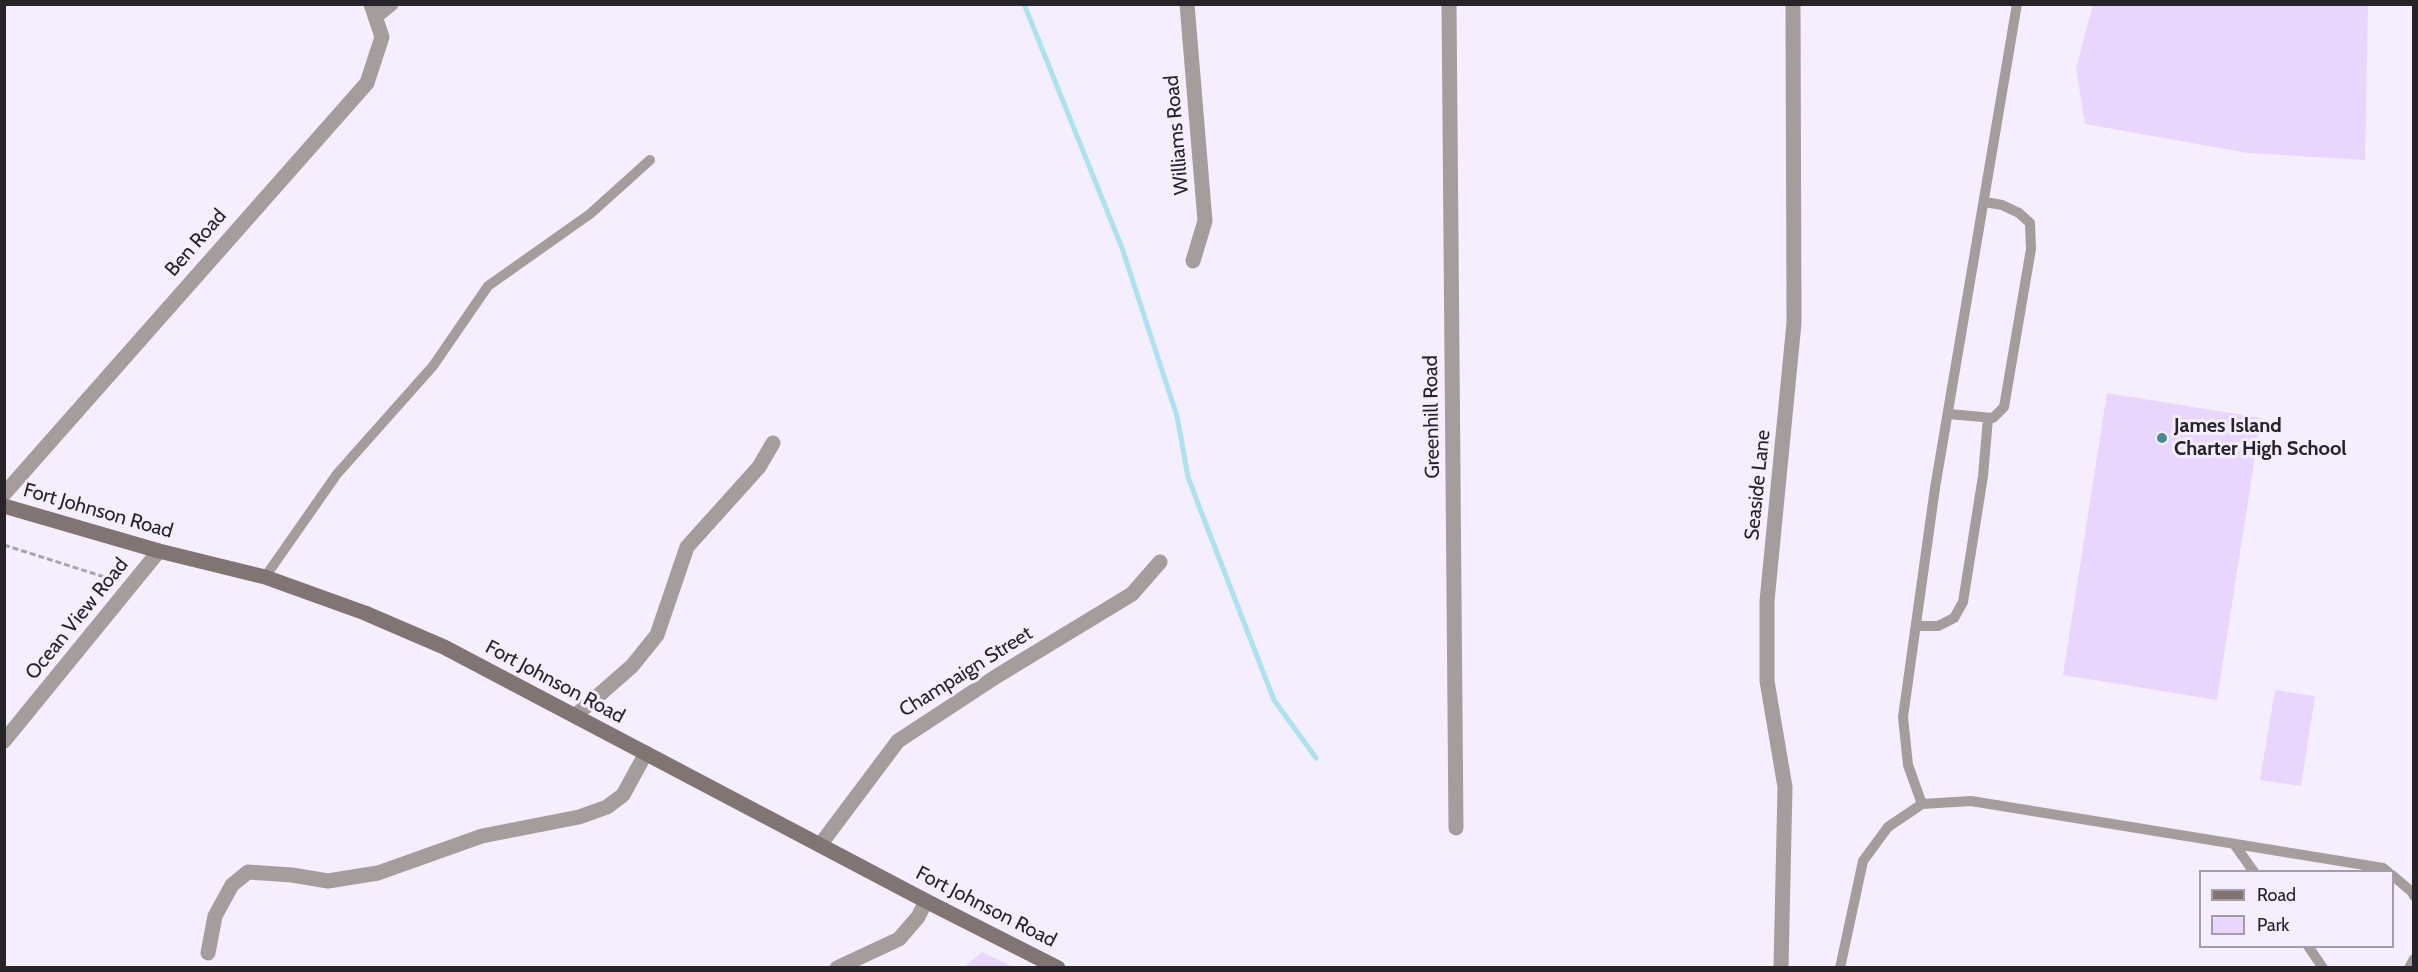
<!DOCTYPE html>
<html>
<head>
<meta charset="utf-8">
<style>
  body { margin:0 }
  #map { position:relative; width:2418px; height:972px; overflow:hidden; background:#f5eefe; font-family:Cabin,sans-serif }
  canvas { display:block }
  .frame { position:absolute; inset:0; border:6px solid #262329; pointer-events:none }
  .legend { position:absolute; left:2199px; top:870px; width:195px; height:78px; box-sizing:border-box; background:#f5eefe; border:2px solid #a29da9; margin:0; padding:8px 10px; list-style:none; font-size:18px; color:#262329 }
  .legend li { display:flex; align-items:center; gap:12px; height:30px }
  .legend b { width:30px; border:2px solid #a29da9 }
</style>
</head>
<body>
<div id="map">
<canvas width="2418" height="972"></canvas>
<div class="frame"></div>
<ul class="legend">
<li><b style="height:8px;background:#807572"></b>Road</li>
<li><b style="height:16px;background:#e9d6fe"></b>Park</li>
</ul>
</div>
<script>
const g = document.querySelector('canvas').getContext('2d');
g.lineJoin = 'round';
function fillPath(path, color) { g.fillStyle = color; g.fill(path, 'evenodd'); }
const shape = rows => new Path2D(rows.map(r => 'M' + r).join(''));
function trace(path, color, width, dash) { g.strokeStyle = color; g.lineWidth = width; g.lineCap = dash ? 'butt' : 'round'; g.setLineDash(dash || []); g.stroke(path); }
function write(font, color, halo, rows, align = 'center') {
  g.font = font + ' Cabin,sans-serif'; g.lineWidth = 6; g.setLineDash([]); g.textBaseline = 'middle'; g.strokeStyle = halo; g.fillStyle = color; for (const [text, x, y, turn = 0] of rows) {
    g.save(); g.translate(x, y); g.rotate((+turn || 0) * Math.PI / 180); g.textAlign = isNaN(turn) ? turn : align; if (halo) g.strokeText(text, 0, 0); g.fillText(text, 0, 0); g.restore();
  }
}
const green = shape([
  [2093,5,2368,5,2365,160,2248,153,2085,124,2076,68],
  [2107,393,2261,418,2217,700,2063,675],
  [2275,690,2315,696,2301,786,2260,780],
  [982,952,1013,967,964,967]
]);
const stream = shape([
  [1024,4,1122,248,1177,416,1188,477,1202,514,1274,700,1316,758]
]);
const path = shape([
  [4,545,114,580]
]);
const service = shape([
  [1949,414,1993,418,2004,407,2031,249,2030,223,2019,213,2002,205,1985,202],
  [265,577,337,474,433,366,488,286,590,214,650,160],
  [1917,626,1938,626,1954,618,1963,602,1983,476,1988,418],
  [1922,804,1908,765,1903,717,1935,488,2017,4],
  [2234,844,2254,872],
  [2392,875,2412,892,2414,896],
  [2308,946,2323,968],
  [1840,968,1863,861,1888,827,1922,804,1971,801,2383,868,2388,872],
  [2409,968,2414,959]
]);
const minor = shape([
  [1187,4,1205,221,1193,261],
  [1449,4,1456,828],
  [375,17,391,4],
  [4,494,367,83,382,37,371,4],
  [575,716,632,666,657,635,687,547,759,467,773,443],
  [4,741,159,551],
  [820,845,898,741,997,676,1132,594,1160,562],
  [208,953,215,916,232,885,248,872,292,875,328,881,378,873,482,836,579,817,607,807,623,795,646,753],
  [837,968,899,939,918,917,926,901],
  [1781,968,1785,787,1767,681,1767,601,1794,323,1793,4]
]);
const secondary = shape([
  [4,506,159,551,265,577,365,613,444,647,926,901,1058,968]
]);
const markers = [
  [2162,438,6,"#458b96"]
];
const streetNames = [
  ["Williams Road",1177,135,-95],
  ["Ben Road",196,243,-49],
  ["Greenhill Road",1432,417,-91],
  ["Seaside Lane",1758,485,-84],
  ["Fort Johnson Road",98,511,16],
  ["Ocean View Road",77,619,-51],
  ["Champaign Street",966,672,-32],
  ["Fort Johnson Road",555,682,28],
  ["Fort Johnson Road",986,907,27]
];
const poiNames = [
  ["James Island",2174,426],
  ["Charter High School",2174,449]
];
fillPath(green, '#e9d6fe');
trace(stream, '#ace2ef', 5);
trace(path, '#a9a3b0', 3, [6, 3]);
trace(service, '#a59d9b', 10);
trace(minor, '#a59d9b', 15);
trace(secondary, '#807572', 15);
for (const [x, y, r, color] of markers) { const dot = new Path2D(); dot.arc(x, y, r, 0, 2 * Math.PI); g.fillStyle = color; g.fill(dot); trace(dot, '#f5eefe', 2); }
write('20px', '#262329', '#f5eefe', streetNames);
write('bold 20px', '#262329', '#f5eefe', poiNames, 'left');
</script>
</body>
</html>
